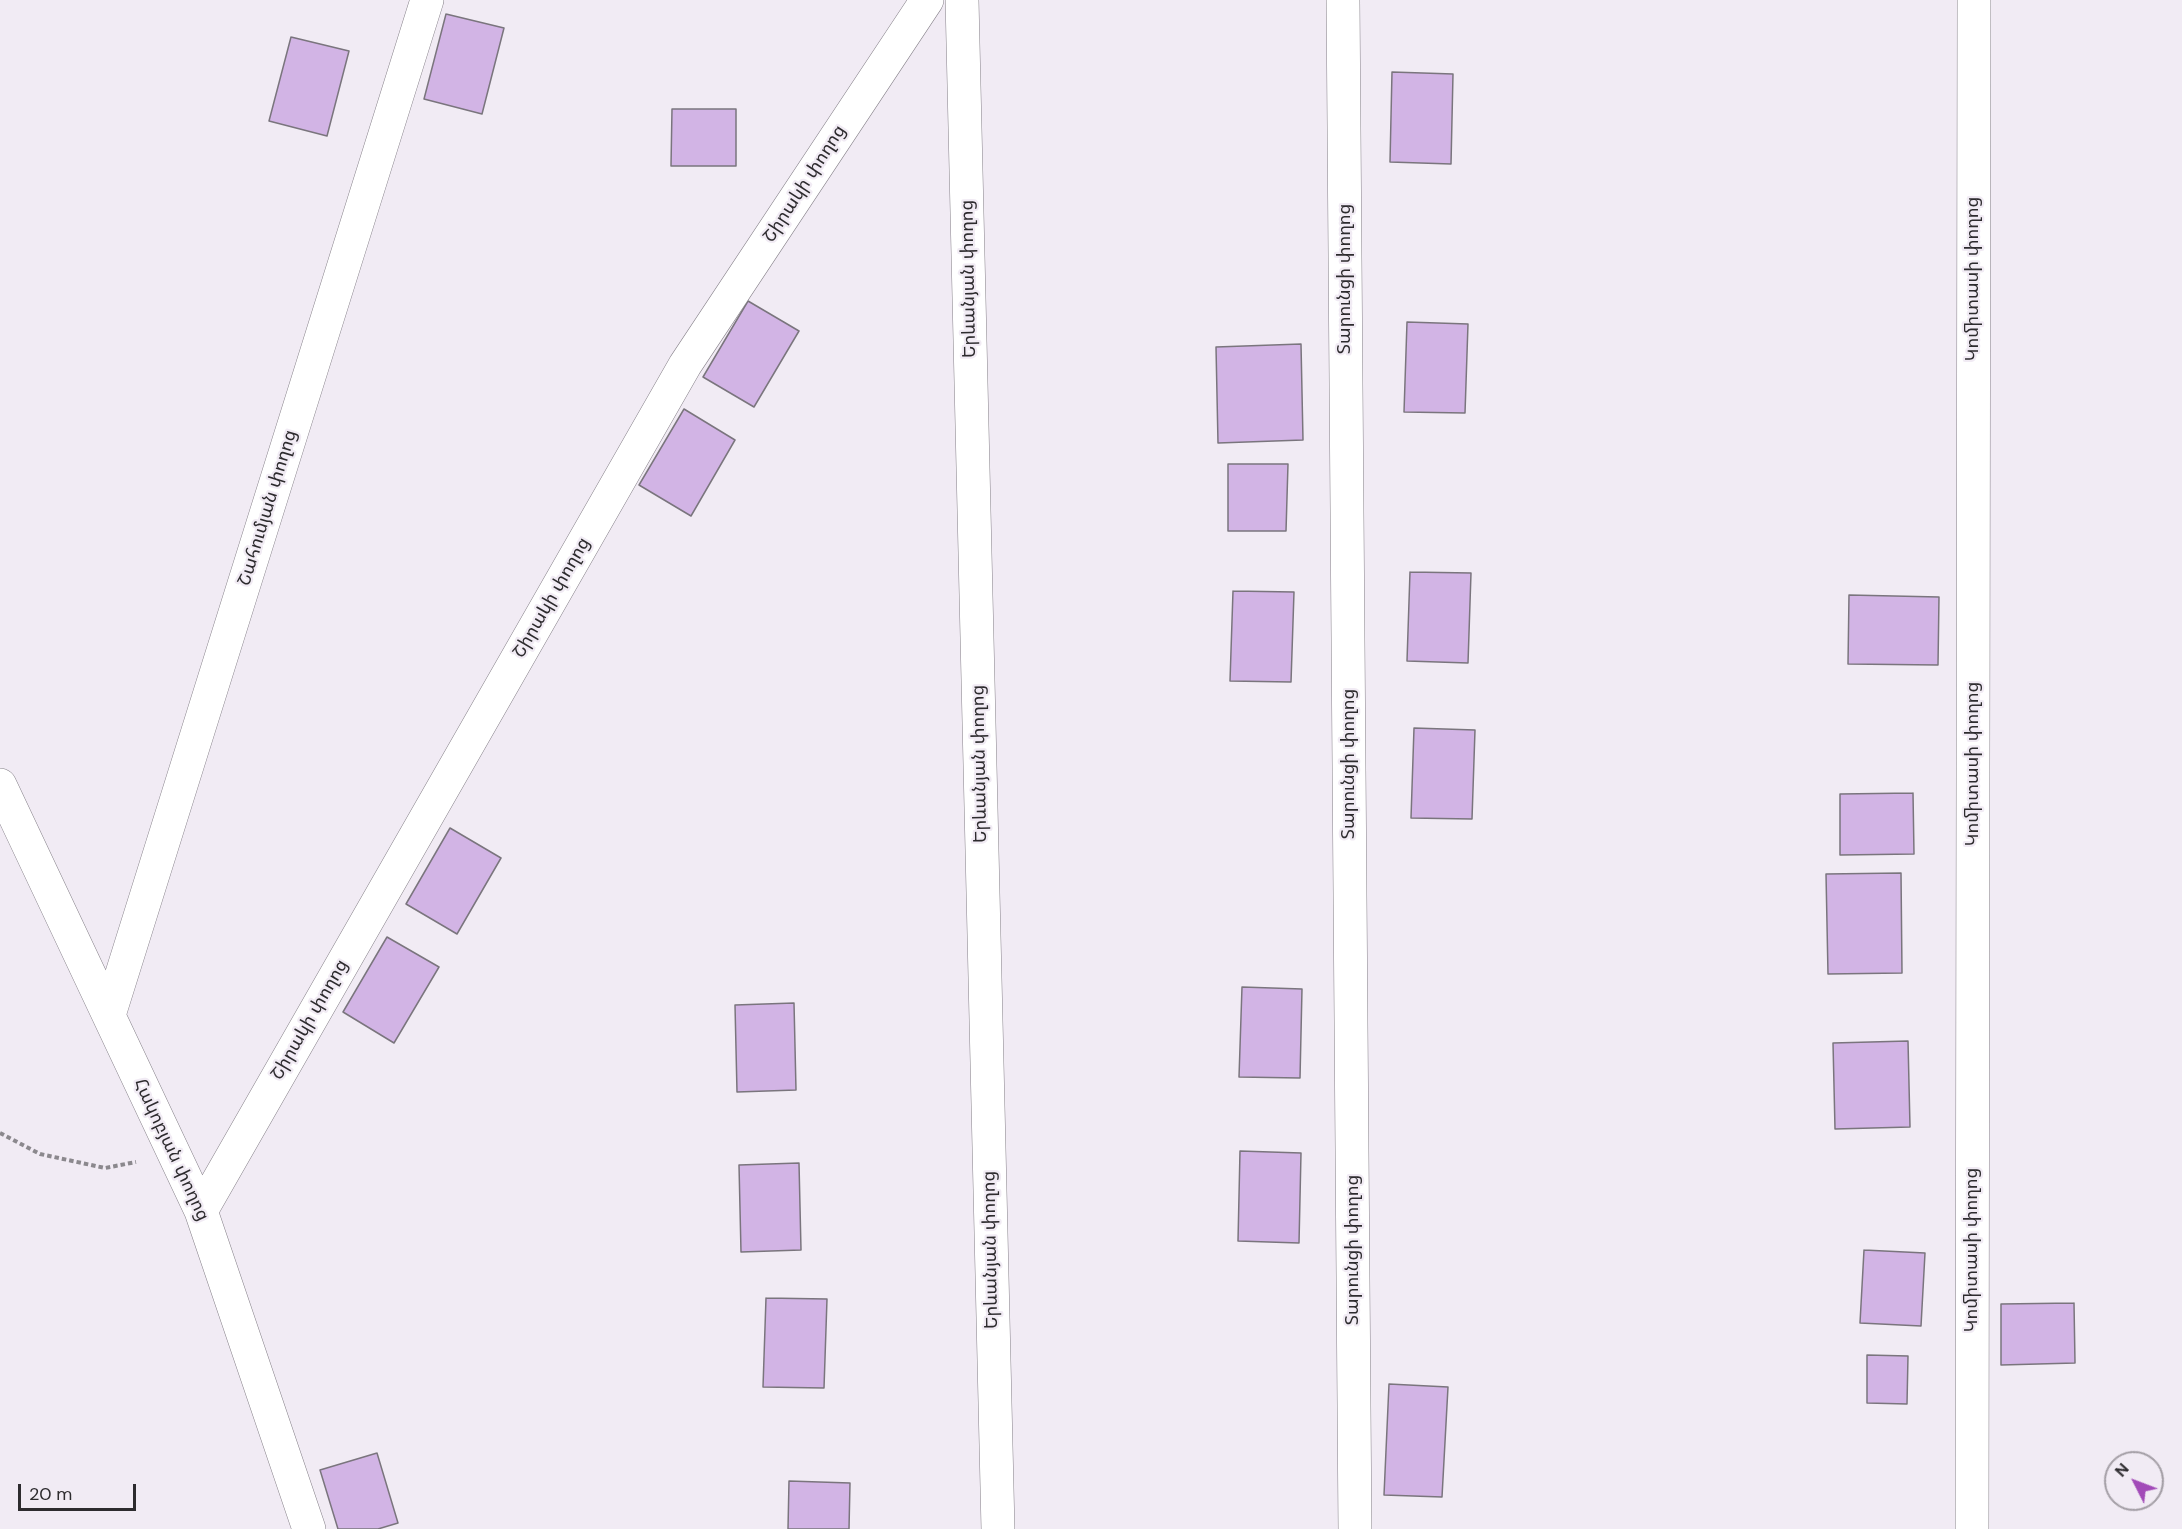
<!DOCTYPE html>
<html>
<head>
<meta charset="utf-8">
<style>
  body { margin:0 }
  #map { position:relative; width:2182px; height:1529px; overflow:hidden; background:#f1ebf4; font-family:"DM Sans",sans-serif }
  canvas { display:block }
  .north { position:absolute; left:2104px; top:1451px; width:60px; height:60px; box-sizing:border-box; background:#f1ebf4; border:2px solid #a39ea5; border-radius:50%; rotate:312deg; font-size:16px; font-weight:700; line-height:24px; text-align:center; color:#2d2b2e }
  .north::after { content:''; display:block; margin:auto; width:21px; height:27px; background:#a24bb8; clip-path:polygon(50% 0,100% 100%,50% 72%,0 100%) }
  .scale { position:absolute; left:18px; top:1484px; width:118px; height:27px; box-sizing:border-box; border:3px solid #2d2b2e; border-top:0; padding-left:8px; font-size:18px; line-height:21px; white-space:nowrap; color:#2d2b2e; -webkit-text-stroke:4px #f1ebf4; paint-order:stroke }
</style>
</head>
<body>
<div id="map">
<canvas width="2182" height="1529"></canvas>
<div class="north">N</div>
<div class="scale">20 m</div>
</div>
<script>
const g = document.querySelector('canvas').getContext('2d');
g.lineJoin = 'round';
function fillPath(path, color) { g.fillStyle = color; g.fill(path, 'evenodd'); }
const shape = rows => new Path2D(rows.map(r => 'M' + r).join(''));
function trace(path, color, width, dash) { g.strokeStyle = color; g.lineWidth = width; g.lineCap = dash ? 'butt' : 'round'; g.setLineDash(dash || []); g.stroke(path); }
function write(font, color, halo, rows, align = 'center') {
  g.font = font + ' "DM Sans","Noto Sans Armenian",sans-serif'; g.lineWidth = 4.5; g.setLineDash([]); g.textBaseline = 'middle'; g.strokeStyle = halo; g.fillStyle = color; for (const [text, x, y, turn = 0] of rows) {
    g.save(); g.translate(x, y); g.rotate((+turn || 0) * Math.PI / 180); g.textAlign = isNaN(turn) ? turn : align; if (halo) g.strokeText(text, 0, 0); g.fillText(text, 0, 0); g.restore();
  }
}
const building = shape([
  [446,14,504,28,482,114,424,99,446,14],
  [291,37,349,51,327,136,269,121,291,37],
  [1392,72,1453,74,1451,164,1390,162,1392,72],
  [672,109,736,109,736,166,671,166,672,109],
  [748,301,799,331,754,407,703,377,748,301],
  [1407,322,1468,324,1465,413,1404,412,1407,322],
  [1301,344,1303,440,1218,443,1216,347,1301,344],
  [684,409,735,440,691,516,639,485,684,409],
  [1228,464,1288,464,1286,531,1228,531,1228,464],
  [1410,572,1471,573,1468,663,1407,661,1410,572],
  [1233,591,1294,592,1291,682,1230,681,1233,591],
  [1849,595,1939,597,1938,665,1848,664,1849,595],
  [1414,728,1475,730,1472,819,1411,818,1414,728],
  [1913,793,1914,854,1840,855,1840,794,1913,793],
  [450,828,501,858,457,934,406,904,450,828],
  [1901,873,1902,973,1828,974,1826,874,1901,873],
  [387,937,439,967,394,1043,343,1012,387,937],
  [1242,987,1302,989,1300,1078,1239,1077,1242,987],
  [794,1003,796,1090,737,1092,735,1005,794,1003],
  [1908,1041,1910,1127,1835,1129,1833,1043,1908,1041],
  [1240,1151,1301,1153,1299,1243,1238,1241,1240,1151],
  [799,1163,801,1250,741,1252,739,1165,799,1163],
  [1864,1250,1925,1253,1921,1326,1860,1323,1864,1250],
  [766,1298,827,1299,824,1388,763,1387,766,1298],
  [2074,1303,2075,1363,2001,1365,2001,1304,2074,1303],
  [1867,1355,1908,1356,1907,1404,1867,1403,1867,1355],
  [1389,1384,1448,1387,1442,1497,1384,1495,1389,1384],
  [377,1453,398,1523,378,1529,338,1529,320,1470,377,1453],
  [789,1481,850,1483,849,1529,788,1529,789,1481]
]);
const path = shape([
  [0,1133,40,1154,105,1168,136,1162]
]);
const minor = shape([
  [962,0,998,1529],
  [1343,0,1355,1529],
  [0,785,201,1211,309,1529],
  [109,1015,427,0],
  [201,1211,685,365,927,0],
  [1972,1529,1974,0]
]);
const streetNames = [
  ["Շիրակի փողոց",805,184,-57],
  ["Երևանյան փողոց",969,279,-91],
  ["Տարունցի փողոց",1345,279,-90],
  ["Կոմիտասի փողոց",1973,279,-90],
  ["Շահումյան փողոց",268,508,-73],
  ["Շիրակի փողոց",552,598,-60],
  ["Երևանյան փողոց",980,764,-91],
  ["Տարունցի փողոց",1349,764,-90],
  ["Կոմիտասի փողոց",1973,764,-90],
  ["Շիրակի փողոց",310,1020,-60],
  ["Հակոբյան փողոց",171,1150,65],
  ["Երևանյան փողոց",991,1250,-91],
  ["Տարունցի փողոց",1353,1250,-90],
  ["Կոմիտասի փողոց",1972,1250,-90]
];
fillPath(building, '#d2b4e5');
trace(building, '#7a757d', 1.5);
trace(minor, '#868189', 34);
trace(path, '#8b888d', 4, [4.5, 3]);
trace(minor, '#fff', 33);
write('18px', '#2d2b2e', '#f1ebf4', streetNames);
</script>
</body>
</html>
